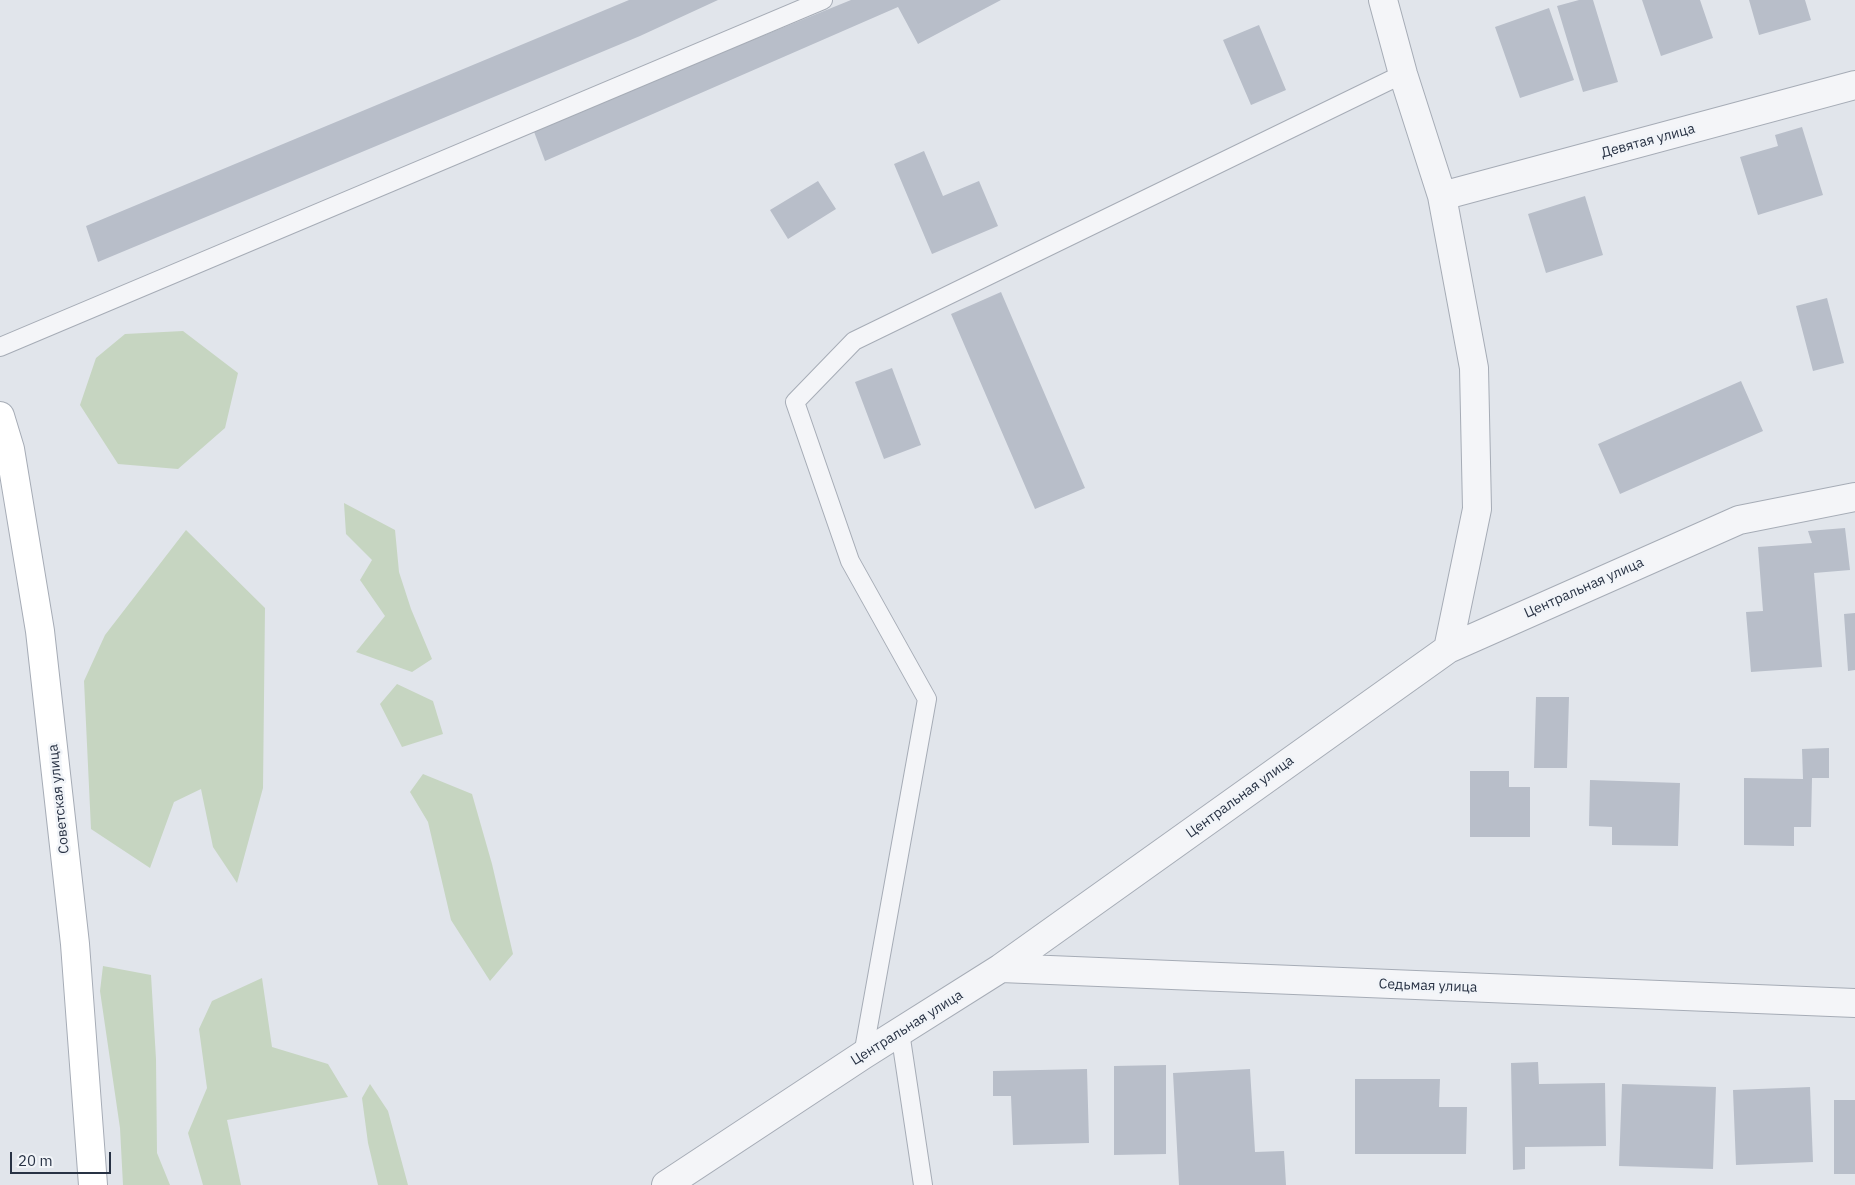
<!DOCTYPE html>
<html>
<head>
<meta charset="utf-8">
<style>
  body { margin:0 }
  #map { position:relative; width:1855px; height:1185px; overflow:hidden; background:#e1e5eb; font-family:"IBM Plex Sans",sans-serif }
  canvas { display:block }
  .scale { position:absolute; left:10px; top:1152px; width:101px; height:22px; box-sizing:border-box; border:2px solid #283244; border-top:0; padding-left:6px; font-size:15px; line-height:18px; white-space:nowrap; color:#283244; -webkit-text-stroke:4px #f1f4f8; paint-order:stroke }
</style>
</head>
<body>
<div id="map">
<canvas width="1855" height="1185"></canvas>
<div class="scale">20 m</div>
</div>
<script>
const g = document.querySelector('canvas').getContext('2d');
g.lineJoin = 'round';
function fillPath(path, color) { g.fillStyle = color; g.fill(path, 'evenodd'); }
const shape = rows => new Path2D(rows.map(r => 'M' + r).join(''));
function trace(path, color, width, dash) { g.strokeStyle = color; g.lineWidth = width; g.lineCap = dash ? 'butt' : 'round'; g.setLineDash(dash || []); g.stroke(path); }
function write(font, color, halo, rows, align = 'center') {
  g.font = font + ' "IBM Plex Sans",sans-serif'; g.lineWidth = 5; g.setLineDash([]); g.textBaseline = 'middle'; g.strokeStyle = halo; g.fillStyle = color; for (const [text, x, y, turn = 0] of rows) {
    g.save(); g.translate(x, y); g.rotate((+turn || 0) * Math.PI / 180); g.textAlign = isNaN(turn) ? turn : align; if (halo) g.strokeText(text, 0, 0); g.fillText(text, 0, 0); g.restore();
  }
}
const green = shape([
  [183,331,238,373,225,428,178,469,118,464,80,405,96,358,125,334],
  [344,503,395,530,399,572,411,609,432,659,412,672,356,652,385,616,360,580,372,560,346,534],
  [186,530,265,608,263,788,237,883,213,847,201,789,174,802,150,868,91,829,84,681,105,635],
  [397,684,433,701,443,734,402,747,380,704],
  [423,774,472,794,492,864,513,954,490,981,451,920,428,822,410,792],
  [103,966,151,975,156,1059,157,1153,170,1185,123,1185,120,1128,100,991],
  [262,978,272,1047,328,1064,348,1097,227,1120,241,1185,203,1185,188,1133,207,1088,199,1029,212,1001],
  [370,1084,388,1111,408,1185,378,1185,368,1143,362,1098]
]);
const building = shape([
  [629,0,718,0,640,36,98,262,86,226],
  [851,0,1001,0,918,44,898,7,545,161,533,129],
  [1579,0,1593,0,1618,82,1583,92,1557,6],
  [1642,0,1700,0,1713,38,1661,56],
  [1749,0,1805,0,1811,20,1759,35],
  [1549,8,1574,80,1520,98,1495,27],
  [1259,25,1286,90,1251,105,1223,40],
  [1802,127,1823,195,1758,215,1740,157,1778,146,1775,135],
  [924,151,943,196,979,181,998,226,932,254,894,164],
  [818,181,836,209,788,239,770,210],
  [1585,196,1603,255,1546,273,1528,214],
  [1001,292,1085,488,1035,509,951,314],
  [1827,298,1844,363,1813,371,1796,306],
  [892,368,921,445,884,459,855,382],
  [1741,381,1763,431,1620,494,1598,444],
  [1845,528,1850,570,1814,573,1822,667,1751,672,1746,612,1763,611,1758,547,1812,543,1808,531],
  [1855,613,1855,670,1848,671,1844,614],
  [1536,697,1569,697,1567,768,1534,768],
  [1829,748,1829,778,1812,778,1811,827,1794,827,1794,846,1744,845,1744,778,1803,779,1802,749],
  [1470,771,1509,771,1509,787,1530,787,1530,837,1470,837],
  [1590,780,1680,783,1678,846,1612,845,1612,827,1589,826],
  [1538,1062,1539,1084,1605,1083,1606,1146,1525,1147,1525,1169,1513,1170,1511,1063],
  [1166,1065,1166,1154,1114,1155,1114,1066],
  [1087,1069,1089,1143,1013,1145,1011,1096,993,1096,993,1071],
  [1250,1069,1255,1152,1284,1151,1286,1185,1179,1185,1173,1073],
  [1355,1079,1440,1079,1439,1107,1467,1107,1466,1154,1355,1154],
  [1622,1084,1716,1087,1713,1169,1619,1166],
  [1810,1087,1813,1162,1736,1165,1733,1090],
  [1834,1100,1855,1100,1855,1174,1834,1174]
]);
const service = shape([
  [0,347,823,0],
  [900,1032,923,1185],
  [863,1055,927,699,850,561,795,402,854,341,1403,74]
]);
const minor = shape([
  [1383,0,1403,74,1442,196,1474,368,1477,509,1448,649],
  [1442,196,1855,85],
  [1001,968,1855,1003],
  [666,1185,863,1055,1001,968,1448,649,1739,520,1855,497]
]);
const secondary = shape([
  [0,416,10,449,40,631,75,944,93,1185]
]);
const streetNames = [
  ["Девятая улица",1648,141,-15],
  ["Центральная улица",1584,588,-24],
  ["Центральная улица",1240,797,-36],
  ["Советская улица",59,799,-96],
  ["Седьмая улица",1428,986,2],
  ["Центральная улица",907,1028,-32]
];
fillPath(green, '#c6d5c1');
fillPath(building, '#b8bec9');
trace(service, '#a6acb6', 20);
trace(minor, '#a6acb6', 30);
trace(secondary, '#a6acb6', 30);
trace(service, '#f4f5f8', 18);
trace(minor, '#f4f5f8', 28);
trace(secondary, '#fff', 28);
write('14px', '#283244', '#f1f4f8', streetNames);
</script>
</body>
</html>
